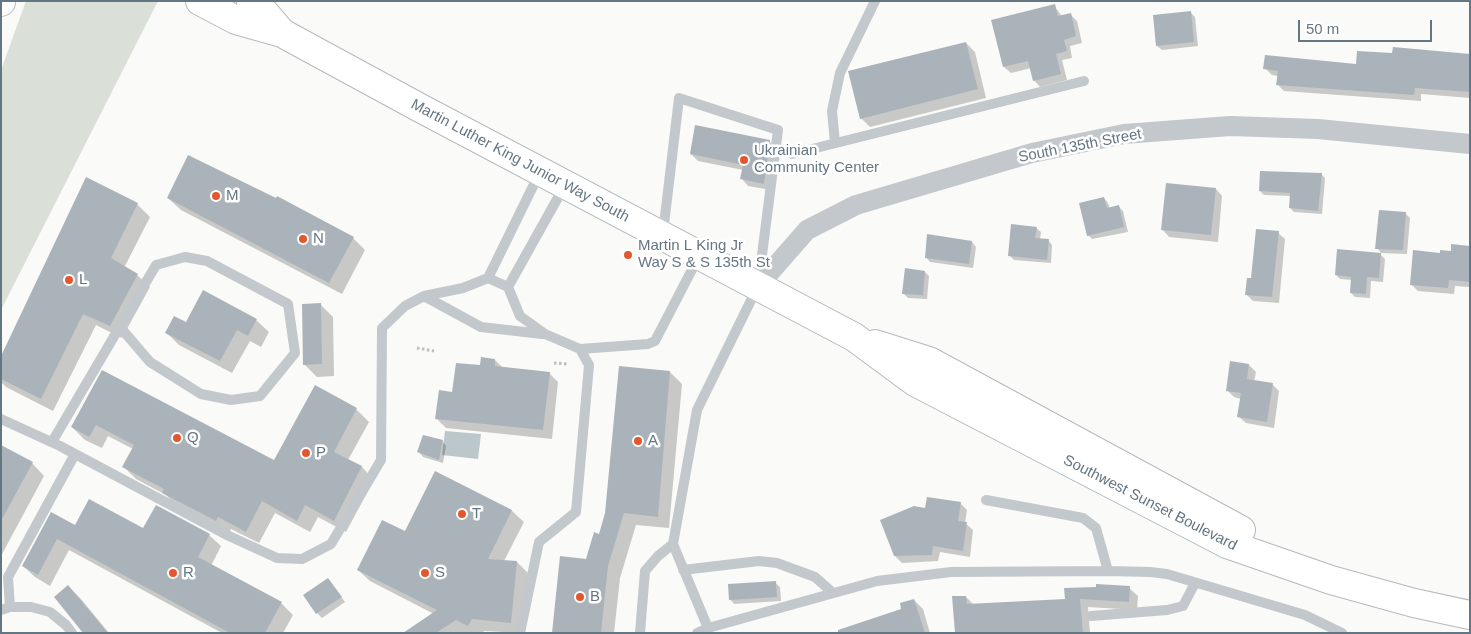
<!DOCTYPE html>
<html>
<head>
<meta charset="utf-8">
<style>
  body { margin:0 }
  #map { position:relative; width:1471px; height:634px; overflow:hidden; background:#fafaf8; font-family:Arial,sans-serif }
  canvas { display:block }
  .frame { position:absolute; inset:0; border:2px solid #657683; pointer-events:none }
  .scale { position:absolute; left:1298px; top:20px; width:134px; height:22px; box-sizing:border-box; border:2px solid #657683; border-top:0; padding-left:6px; font-size:15px; line-height:18px; white-space:nowrap; color:#657683; -webkit-text-stroke:4px #fff; paint-order:stroke }
</style>
</head>
<body>
<div id="map">
<canvas width="1471" height="634"></canvas>
<div class="frame"></div>
<div class="scale">50 m</div>
</div>
<script>
const g = document.querySelector('canvas').getContext('2d');
g.lineJoin = 'round';
function fillPath(path, color) { g.fillStyle = color; g.fill(path, 'evenodd'); }
const shape = rows => new Path2D(rows.map(r => 'M' + r).join(''));
function trace(path, color, width, dash) { g.strokeStyle = color; g.lineWidth = width; g.lineCap = dash ? 'butt' : 'round'; g.setLineDash(dash || []); g.stroke(path); }
function write(font, color, halo, rows, align = 'center') {
  g.font = font + ' Arial,sans-serif'; g.lineWidth = 5; g.setLineDash([]); g.textBaseline = 'middle'; g.strokeStyle = halo; g.fillStyle = color; for (const [text, x, y, turn = 0] of rows) {
    g.save(); g.translate(x, y); g.rotate((+turn || 0) * Math.PI / 180); g.textAlign = isNaN(turn) ? turn : align; if (halo) g.strokeText(text, 0, 0); g.fillText(text, 0, 0); g.restore();
  }
}
const green = shape([
  [26,1,158,1,1,310,1,70]
]);
const water = shape([
  [445,431,481,434,478,459,442,455]
]);
const shadow = shape([
  [1054,6,1062,16,1070,14,1077,21,1082,43,1070,46,1072,58,1062,60,1067,80,1040,87,1034,80,1031,68,1011,73,1004,67,992,21],
  [1190,12,1195,17,1198,46,1162,50,1157,46],
  [966,43,975,52,986,98,870,127,861,118],
  [1470,55,1470,98,1421,94,1421,101,1284,91,1277,84,1278,76,1272,75,1265,68,1357,65],
  [769,141,776,148,771,190,748,186,742,179,743,170,698,161,691,154],
  [1321,174,1325,178,1322,214,1294,212,1290,208,1291,196,1264,195,1260,191],
  [1216,189,1222,196,1218,242,1169,237,1163,230],
  [168,198,353,238,365,250,342,294,181,210],
  [1104,198,1108,203,1110,209,1119,207,1123,211,1128,232,1092,239,1088,235],
  [137,204,150,217,124,268,137,275,150,287,122,338,96,325,53,411,6,387,1,382,1,359],
  [1405,213,1410,218,1407,254,1381,253,1377,248],
  [1036,228,1041,232,1040,239,1048,240,1052,245,1051,263,1014,260,1010,256],
  [1278,233,1285,239,1279,303,1253,301,1246,294,1252,279],
  [972,242,976,247,973,268,930,262,926,257],
  [1470,247,1470,287,1455,286,1454,294,1418,291,1411,284,1441,254],
  [1380,254,1385,259,1383,282,1371,281,1370,298,1355,297,1351,293,1352,280,1340,279,1336,275],
  [925,272,929,276,927,299,908,298,903,293],
  [321,305,333,317,334,376,317,377,304,364],
  [256,320,269,332,261,347,250,341,232,373,179,345,167,333,186,324],
  [495,360,503,368,549,373,558,382,552,439,446,428,437,419,453,393,481,366],
  [1249,365,1256,372,1254,382,1272,384,1279,391,1274,428,1246,423,1239,417,1241,399,1234,397,1227,390],
  [103,371,275,462,356,409,369,422,348,460,362,467,374,480,346,532,318,517,310,532,275,513,259,543,231,529,229,533,176,505,166,495,136,479,124,467,133,449,108,436,102,448,85,440,72,427],
  [670,372,682,384,669,528,636,525,620,578,614,633,553,633,600,535],
  [442,441,446,446,443,463,423,457,419,452],
  [1,447,32,463,44,476,1,556],
  [960,503,967,510,965,523,973,530,970,557,940,552,938,561,902,563,895,556,926,509],
  [512,511,524,522,504,561,517,562,529,574,523,633,484,631,483,633,405,633,434,614,370,581,358,570,405,533],
  [52,514,75,526,209,535,221,546,211,566,281,603,293,615,283,633,222,633,69,550,50,586,35,577,23,566],
  [328,579,345,602,322,618,317,613],
  [775,583,780,587,781,601,734,604,730,599],
  [68,586,81,599,109,633,85,633],
  [1129,588,1138,596,1137,610,1088,607,1090,633,956,633,966,597,974,605,1066,600],
  [914,600,923,609,930,633,835,633,903,610]
]);
const building = shape([
  [1055,4,1058,16,1071,13,1076,36,1064,40,1067,51,1056,54,1061,74,1033,81,1028,61,1003,67,991,20],
  [1191,11,1194,42,1156,46,1153,15],
  [966,42,978,89,860,119,848,71],
  [1393,47,1470,54,1470,92,1415,88,1414,95,1276,85,1278,71,1263,69,1265,55,1356,64,1357,51,1392,53],
  [695,125,770,140,764,184,740,179,743,165,690,154],
  [188,155,276,198,277,196,354,237,329,283,167,198],
  [1260,171,1322,173,1318,211,1289,208,1290,193,1259,191],
  [86,177,138,203,111,258,138,274,110,326,83,314,41,399,1,379,1,356],
  [1166,183,1216,188,1211,235,1161,230],
  [1104,197,1107,208,1119,205,1124,227,1087,236,1079,203],
  [1379,210,1406,212,1403,250,1375,249],
  [1011,224,1037,227,1035,238,1049,239,1047,260,1008,256],
  [1256,229,1279,231,1272,297,1245,295,1247,278,1251,278],
  [927,234,972,241,969,264,925,258],
  [1451,244,1470,246,1470,282,1449,280,1448,288,1410,285,1413,250,1440,253,1440,250,1451,251],
  [1337,249,1381,253,1379,278,1367,277,1366,294,1350,293,1351,277,1335,275],
  [905,268,925,271,923,295,902,294],
  [203,290,257,319,248,336,237,330,220,361,165,333,174,316,186,322],
  [321,303,322,364,303,365,302,304],
  [481,357,495,359,495,366,550,372,543,430,435,419,439,390,452,392,456,363,480,365],
  [1230,361,1249,364,1247,379,1273,383,1267,422,1237,417,1241,393,1226,391],
  [619,366,670,371,658,517,624,513,608,566,601,633,552,633,560,556,586,559,594,532,599,534,605,513],
  [102,370,274,460,315,385,357,408,334,452,362,466,334,521,305,505,297,521,262,501,246,532,218,517,216,521,162,493,164,489,122,467,134,445,96,425,89,437,71,427],
  [423,435,443,440,439,460,417,452],
  [1,445,33,462,1,521],
  [435,471,512,510,488,559,517,561,511,623,472,619,468,626,456,620,436,633,403,633,437,610,357,570,382,520,405,531],
  [927,497,961,502,958,521,967,522,963,551,933,546,932,555,894,556,880,520,914,506,925,508],
  [89,499,143,528,156,505,210,534,198,557,282,602,265,633,230,633,57,539,38,575,22,566,51,512,75,525],
  [328,578,342,597,316,614,303,595],
  [776,581,777,597,729,600,728,584],
  [1096,584,1130,586,1129,602,1080,599,1083,633,955,633,952,596,966,596,967,604,1065,599,1064,588,1096,587],
  [68,585,108,633,83,633,54,597],
  [914,599,925,633,838,633,838,630,901,609,900,603]
]);
const path = shape([
  [417,348,434,351],
  [554,363,568,364]
]);
const lane = shape([
  [835,143,832,111,840,73,875,1],
  [792,154,1084,81],
  [663,233,679,98,778,130,758,286,697,410,673,544,708,628,877,581,951,572,1108,571,1150,572,1167,574,1305,615,1342,633],
  [488,278,540,172],
  [508,287,565,185],
  [424,296,481,327,542,334],
  [580,349,648,344,655,341,699,256],
  [1,419,60,446,229,536,277,558,302,559,331,544,381,460,382,328,405,306,424,296,463,288,488,278,508,287,520,316,545,334,580,349,589,365,576,512,539,542,520,633],
  [52,442,156,265,185,257,207,261,288,304,295,353,260,396,231,400,201,394,150,362,120,327],
  [986,500,1083,518,1096,528,1108,571],
  [683,570,759,561,777,563,815,577,833,593],
  [10,607,8,577,75,454],
  [1,610,10,607,31,607,50,612,66,625,72,633],
  [1091,616,1167,610,1183,606,1195,583],
  [640,633,645,571,658,556,673,544],
  [697,633,708,628]
]);
const street = shape([
  [758,286,807,230,856,205,1032,153,1124,134,1230,126,1318,129,1470,144]
]);
const secondary = shape([
  [200,1,236,20,282,33,422,109,854,337,915,382,1227,544,1331,580,1414,603,1470,615],
  [251,1,258,5,282,33],
  [1,2,1,1],
  [875,344,929,361,1241,530]
]);
const markers = [
  [744,160,5,"#e4572e"],
  [216,196,5,"#e4572e"],
  [303,239,5,"#e4572e"],
  [628,255,5,"#e4572e"],
  [69,280,5,"#e4572e"],
  [177,438,5,"#e4572e"],
  [638,441,5,"#e4572e"],
  [306,453,5,"#e4572e"],
  [462,514,5,"#e4572e"],
  [173,573,5,"#e4572e"],
  [425,573,5,"#e4572e"],
  [580,597,5,"#e4572e"]
];
const streetNames = [
  ["South 135th Street",1080,146,-11],
  ["Martin Luther King Junior Way South",520,161,28],
  ["Southwest Sunset Boulevard",1150,503,27]
];
const poiNames = [
  ["Ukrainian",754,151],
  ["Community Center",754,168],
  ["M",226,196],
  ["N",313,239],
  ["Martin L King Jr",638,246],
  ["Way S & S 135th St",638,263],
  ["L",79,280],
  ["Q",187,438],
  ["A",648,441],
  ["P",316,453],
  ["T",472,514],
  ["R",183,573],
  ["S",435,573],
  ["B",590,597]
];
fillPath(green, '#dadfd7');
fillPath(water, '#bbc7cb');
fillPath(shadow, '#0003');
fillPath(building, '#aab3b9');
trace(secondary, '#b3babf', 30);
trace(path, '#bbbfc2', 3, [2.5, 2.5]);
trace(lane, '#c3c8cc', 10);
trace(street, '#c3c8cc', 20);
trace(secondary, '#fff', 28);
for (const [x, y, r, color] of markers) { const dot = new Path2D(); dot.arc(x, y, r, 0, 2 * Math.PI); g.fillStyle = color; g.fill(dot); trace(dot, '#fff', 2); }
write('15px', '#657683', '#fff', streetNames);
write('15px', '#657683', '#fff', poiNames, 'left');
</script>
</body>
</html>
